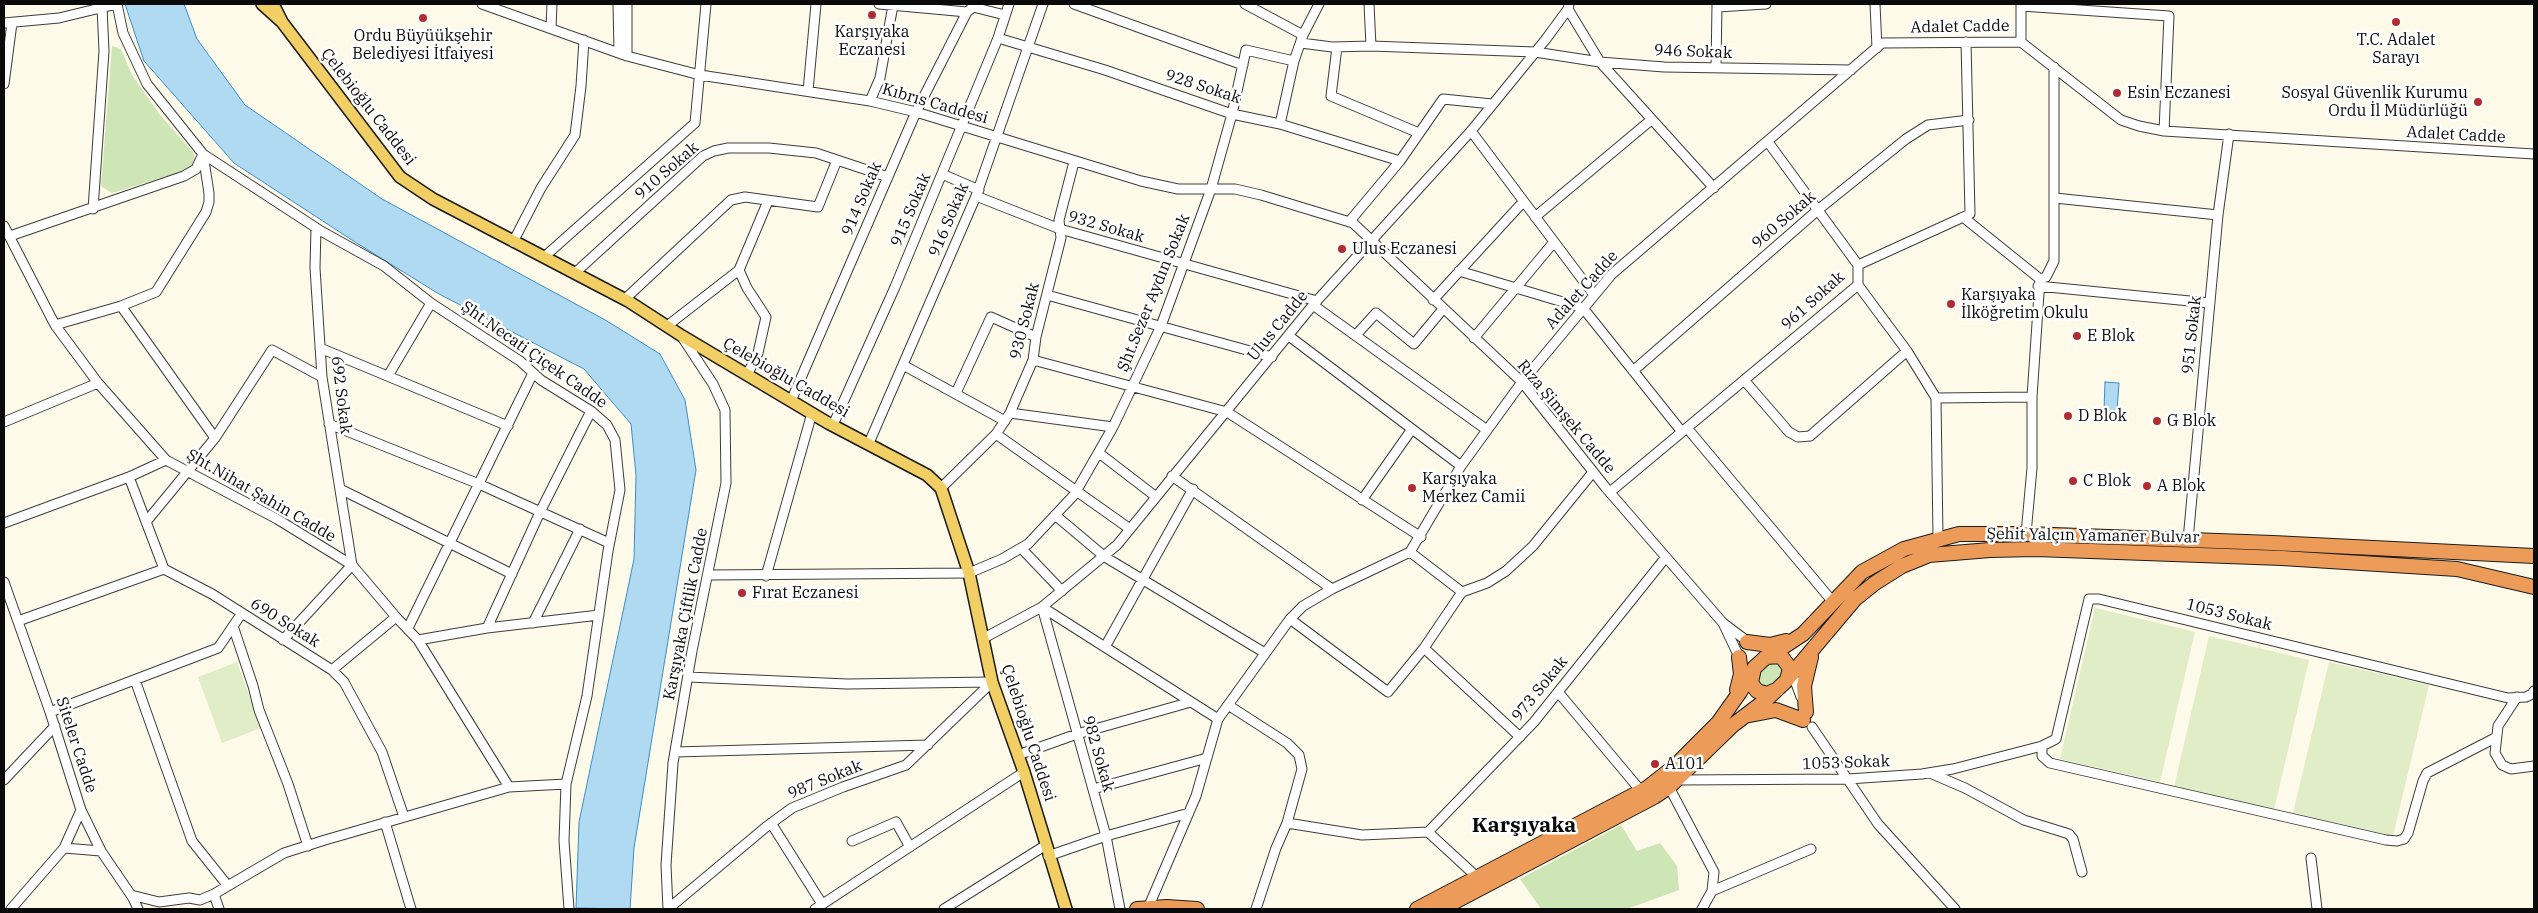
<!DOCTYPE html>
<html>
<head>
<meta charset="utf-8">
<style>
  body { margin:0 }
  #map { position:relative; width:2538px; height:913px; overflow:hidden; background:#fefae9; font-family:"IBM Plex Serif",serif }
  canvas { display:block }
  .frame { position:absolute; inset:0; border:5px solid #0a0a0a; pointer-events:none }
</style>
</head>
<body>
<div id="map">
<canvas width="2538" height="913"></canvas>
<div class="frame"></div>
</div>
<script>
const g = document.querySelector('canvas').getContext('2d');
g.lineJoin = 'round';
function fillPath(path, color) { g.fillStyle = color; g.fill(path, 'evenodd'); }
const shape = rows => new Path2D(rows.map(r => 'M' + r).join(''));
function trace(path, color, width, dash) { g.strokeStyle = color; g.lineWidth = width; g.lineCap = dash ? 'butt' : 'round'; g.setLineDash(dash || []); g.stroke(path); }
function write(font, color, halo, rows, align = 'center') {
  g.font = font + ' "IBM Plex Serif",serif'; g.lineWidth = 5; g.setLineDash([]); g.textBaseline = 'middle'; g.strokeStyle = halo; g.fillStyle = color; for (const [text, x, y, turn = 0] of rows) {
    g.save(); g.translate(x, y); g.rotate((+turn || 0) * Math.PI / 180); g.textAlign = isNaN(turn) ? turn : align; if (halo) g.strokeText(text, 0, 0); g.fillText(text, 0, 0); g.restore();
  }
}
const green = shape([
  [112,46,121,49,132,75,160,115,193,152,196,161,191,169,112,193,101,186],
  [1769,662,1778,662,1783,669,1782,675,1772,685,1766,687,1758,683,1757,674],
  [1621,825,1637,851,1660,843,1677,866,1679,890,1627,909,1541,909,1520,879]
]);
const pitch = shape([
  [2095,608,2195,632,2160,782,2060,759],
  [2209,636,2309,660,2274,810,2174,787],
  [237,662,261,728,222,743,198,677],
  [2329,662,2429,685,2393,836,2293,813]
]);
const water = shape([
  [125,4,184,4,197,39,245,105,382,199,607,321,660,354,685,400,696,470,634,848,630,909,576,908,579,822,634,559,636,475,631,424,584,369,439,294,355,242,234,163,144,61,125,4],
  [2105,382,2119,383,2117,410,2104,411,2105,382]
]);
const minor = shape([
  [117,4,123,33,147,84,203,154,321,231,384,266,431,303,520,361,541,380,591,411,607,425,615,440,620,490,608,551,587,696,566,784,564,841,569,909],
  [482,4,627,56,700,75,870,101,916,112,1141,181,1178,189,1235,189,1261,195,1353,223,1522,382,1606,488,1723,623],
  [618,4,619,53],
  [879,4,967,12,973,7,1005,15],
  [1074,4,1243,65],
  [1245,4,1303,35],
  [1369,4,1371,46],
  [1875,4,1877,48],
  [2021,4,2021,42],
  [2021,6,2169,16,2164,131],
  [1717,7,1766,4],
  [1568,9,1600,62,1714,188],
  [4,23,59,18,117,4],
  [551,28,552,4],
  [998,38,1105,70,1232,114,1280,124,1400,161],
  [1301,43,1332,47,1371,46,1535,52,1600,62,1664,67,1851,70],
  [1337,47,1331,96,1419,133],
  [627,56,627,4],
  [1716,68,1717,4],
  [4,84,12,23],
  [808,91,816,4],
  [870,101,880,78,893,5],
  [1280,124,1294,61,1303,35,1319,4],
  [1471,131,1594,295],
  [1768,142,1858,265],
  [942,174,979,190],
  [976,196,1060,229,1317,301],
  [2055,198,2218,215],
  [93,209,104,51,102,7],
  [1535,217,1651,120],
  [1963,217,2040,279],
  [1349,222,1400,161,1443,99,1492,104],
  [4,226,55,325,98,383,166,460,277,519,352,565,396,617,418,640,509,787],
  [10,236,184,176,196,169,203,154],
  [513,242,541,188,575,135,581,86,584,40],
  [544,257,695,123,706,4],
  [1858,265,1970,214,1966,42],
  [1459,271,1583,308,1682,432],
  [575,273,703,156,714,151,728,148,769,148,816,153,888,177],
  [2040,279,2046,277,2054,261,2054,67],
  [1858,285,1907,351,1936,398,1938,538],
  [2038,286,2210,303],
  [1047,295,1272,357],
  [625,299,731,200,745,197,818,207,837,160],
  [1433,300,1523,202],
  [1313,305,1487,430],
  [121,306,215,438],
  [55,325,121,306,156,292,206,212,209,202,209,193,203,154],
  [667,326,739,270],
  [1356,335,1376,313,1414,344,1443,309],
  [1289,336,1461,466],
  [1474,338,1554,242],
  [320,348,508,426],
  [1033,360,1227,412,1421,537],
  [903,365,1005,421],
  [1633,371,1819,209,1906,139,1928,125,1969,120],
  [747,375,758,353,766,317,747,288,739,270,768,201],
  [388,376,431,303],
  [1744,380,1789,432,1798,437,1810,436,1907,351],
  [956,393,991,317,1036,337],
  [1936,398,2032,397],
  [791,401,916,112,967,12],
  [1010,413,1113,427],
  [4,422,98,383],
  [329,424,479,484,609,543],
  [833,425,895,287,998,38,1009,4],
  [1687,428,1833,602],
  [996,434,1130,529],
  [869,443,976,196,1043,4],
  [1099,453,1155,496],
  [1172,476,1332,589],
  [129,477,164,569,212,594,332,670,344,682,382,752,404,817],
  [941,488,996,434,1010,413,1033,360,1036,337,1061,238,1059,220,1074,162],
  [340,489,512,574],
  [1610,492,1858,285,1858,265],
  [1362,500,1412,429],
  [1055,515,1105,557,1265,653],
  [146,522,215,438,272,350,322,377],
  [4,523,129,477,166,460],
  [2026,534,2032,468,2032,397,2040,279],
  [2188,540,2218,215,2229,134],
  [1021,548,1062,591],
  [1410,552,1462,592,1487,583,1506,571,1533,546,1593,472],
  [709,575,969,573,1002,559,1028,544,1074,495,1113,427,1161,326,1211,189,1232,114,1246,50,1294,61],
  [766,576,812,413],
  [4,582,50,712,81,810,101,851,133,898,138,909],
  [1042,607,1106,836,1120,909],
  [1042,607,1218,719],
  [1290,619,1388,692,1424,648,1462,592],
  [18,621,164,569],
  [533,623,580,529],
  [233,626,253,686,259,710,288,784,308,846],
  [408,628,533,373],
  [487,628,541,510,591,411],
  [984,638,1042,607,1117,545,1313,305,1471,131,1546,39,1568,9,1569,4],
  [283,640,352,565,322,377,315,268,316,228],
  [418,640,487,628,599,615],
  [1105,647,1193,489],
  [1424,648,1520,737],
  [1741,661,1723,623,1751,644],
  [332,670,396,617],
  [1791,670,1801,697],
  [688,677,847,684,992,682],
  [135,680,192,841,228,886],
  [1558,692,1641,791],
  [2517,697,2498,726,2495,753,2502,765,2511,769,2534,766],
  [1228,705,1287,743,1299,755,1302,769,1287,823,1276,848,1256,909],
  [50,712,218,648,242,613],
  [1812,727,1878,824,1955,909],
  [2042,746,2042,756,2050,763,2386,840,2397,841,2404,839,2408,833,2423,781,2427,773,2495,738],
  [675,752,928,745],
  [1018,755,1077,734,1191,702],
  [1930,773,1965,788,2024,820,2069,834,2073,839,2082,872],
  [4,780,55,726],
  [1678,780,1848,779,1922,774,1953,769,2042,746,2056,739,2089,599,2099,599,2508,698,2526,697,2532,694,2534,691],
  [1669,787,1714,872,1712,891,1702,909],
  [1093,789,1207,758],
  [385,822,411,909],
  [771,823,822,904],
  [1287,823,1362,835,1428,832,1478,878],
  [1428,832,1534,722,1666,557],
  [852,841,896,822,910,847],
  [64,848,101,851],
  [1048,856,1106,836,1189,813],
  [2311,858,2317,909],
  [1712,891,1811,849],
  [214,894,219,909],
  [131,895,159,902,189,898,200,900,214,894,284,853,325,840,509,787,566,784],
  [1148,908,1196,796,1218,719,1290,619,1303,606,1332,589,1410,552,1461,466,1522,382,1612,274,1882,43,2021,42,2121,120,2139,126,2164,131,2534,154],
  [11,909,64,848,81,810],
  [668,909,666,865,673,763,692,651,726,483,725,410,713,384,682,337],
  [668,909,766,827,792,808,843,787,906,765,992,682],
  [815,909,1024,772],
  [944,909,1046,845]
]);
const major = shape([
  [262,4,282,22,273,4],
  [282,22,400,177,433,199,628,301,682,336,828,423,927,475,941,488,969,573,992,682,1024,772,1066,909]
]);
const highway = shape([
  [1747,642,1770,645,1786,641],
  [1771,655,1803,634,1862,572,1904,549,1959,534,2026,534,2273,543,2534,556],
  [1737,690,1741,674,1739,657],
  [1776,690,1767,694,1757,691,1751,683,1754,668,1766,657,1781,656,1790,668,1787,680],
  [1806,712,1804,686,1811,657],
  [1750,715,1776,710,1803,720],
  [1137,909,1167,907,1197,909],
  [1417,909,1647,788,1675,766,1718,723,1740,692,1751,673],
  [1441,909,1654,797,1669,787,1733,725,1766,700,1785,682,1855,599,1875,583,1902,566,1929,555,1990,550,2036,549,2282,558,2457,569,2534,587]
]);
const markers = [
  [872,15,5,"#b12b31"],
  [423,18,5,"#b12b31"],
  [2396,22,5,"#b12b31"],
  [2117,93,5,"#b12b31"],
  [2478,102,5,"#b12b31"],
  [1342,249,5,"#b12b31"],
  [1951,304,5,"#b12b31"],
  [2077,336,5,"#b12b31"],
  [2068,416,5,"#b12b31"],
  [2157,421,5,"#b12b31"],
  [2073,481,5,"#b12b31"],
  [2147,486,5,"#b12b31"],
  [1412,488,5,"#b12b31"],
  [742,593,5,"#b12b31"],
  [1655,764,5,"#b12b31"]
];
const streetNames = [
  ["Adalet Cadde",1960,27,-1],
  ["946 Sokak",1693,52,2],
  ["928 Sokak",1203,87,18],
  ["Kıbrıs Caddesi",935,104,16],
  ["Çelebioğlu Caddesi",368,107,52],
  ["Adalet Cadde",2456,135,3],
  ["910 Sokak",667,171,-41],
  ["914 Sokak",862,199,-67],
  ["915 Sokak",911,210,-67],
  ["916 Sokak",949,220,-67],
  ["960 Sokak",1784,220,-41],
  ["932 Sokak",1106,227,16],
  ["Adalet Cadde",1582,290,-48],
  ["Şht.Sezer Aydın Sokak",1154,293,-68],
  ["961 Sokak",1813,301,-42],
  ["930 Sokak",1025,321,-76],
  ["Ulus Cadde",1278,326,-51],
  ["951 Sokak",2192,335,-84],
  ["Şht.Necati Çiçek Cadde",534,355,35],
  ["Çelebioğlu Caddesi",786,378,30],
  ["692 Sokak",341,395,83],
  ["Rıza Şimşek Cadde",1566,417,50],
  ["Şht.Nihat Şahin Cadde",261,496,30],
  ["Şehit Yalçın Yamaner Bulvar",2093,536,1],
  ["Karşıyaka Çiftlik Cadde",686,614,-79],
  ["1053 Sokak",2229,615,14],
  ["690 Sokak",285,623,32],
  ["973 Sokak",1540,689,-51],
  ["Çelebioğlu Caddesi",1028,733,72],
  ["Siteler Cadde",76,745,72],
  ["982 Sokak",1098,754,74],
  ["1053 Sokak",1846,763,-2],
  ["987 Sokak",825,780,-22]
];
const poiNames = [
  ["Karşıyaka",872,32,"center"],
  ["Eczanesi",872,50,"center"],
  ["Ordu Büyüükşehir",423,36,"center"],
  ["Belediyesi İtfaiyesi",423,54,"center"],
  ["T.C. Adalet",2396,40,"center"],
  ["Sarayı",2396,58,"center"],
  ["Esin Eczanesi",2127,93],
  ["Sosyal Güvenlik Kurumu",2468,93,"right"],
  ["Ordu İl Müdürlüğü",2468,111,"right"],
  ["Ulus Eczanesi",1352,249],
  ["Karşıyaka",1961,295],
  ["İlköğretim Okulu",1961,313],
  ["E Blok",2087,336],
  ["D Blok",2078,416],
  ["G Blok",2167,421],
  ["Karşıyaka",1422,479],
  ["Merkez Camii",1422,497],
  ["C Blok",2083,481],
  ["A Blok",2157,486],
  ["Fırat Eczanesi",752,593],
  ["A101",1665,764]
];
const districtNames = [
  ["Karşıyaka",1524,826]
];
fillPath(green, '#cee5b5');
fillPath(pitch, '#e0edc6');
fillPath(water, '#b0d9f2');
trace(water, '#3c8ec5', 1);
trace(minor, '#3d3d3d', 11);
trace(major, '#1b1b1b', 14);
trace(highway, '#1b1b1b', 16);
trace(minor, '#fff', 9);
trace(major, '#f1cf65', 11);
trace(highway, '#ec9c58', 14);
for (const [x, y, r, color] of markers) { const dot = new Path2D(); dot.arc(x, y, r, 0, 2 * Math.PI); g.fillStyle = color; g.fill(dot); trace(dot, '#fff', 2); }
write('16px', '#0a0a0a', '#fff', streetNames);
write('16px', '#0a0a0a', '#fff', poiNames, 'left');
write('bold 21px', '#0a0a0a', '#fff', districtNames);
</script>
</body>
</html>
